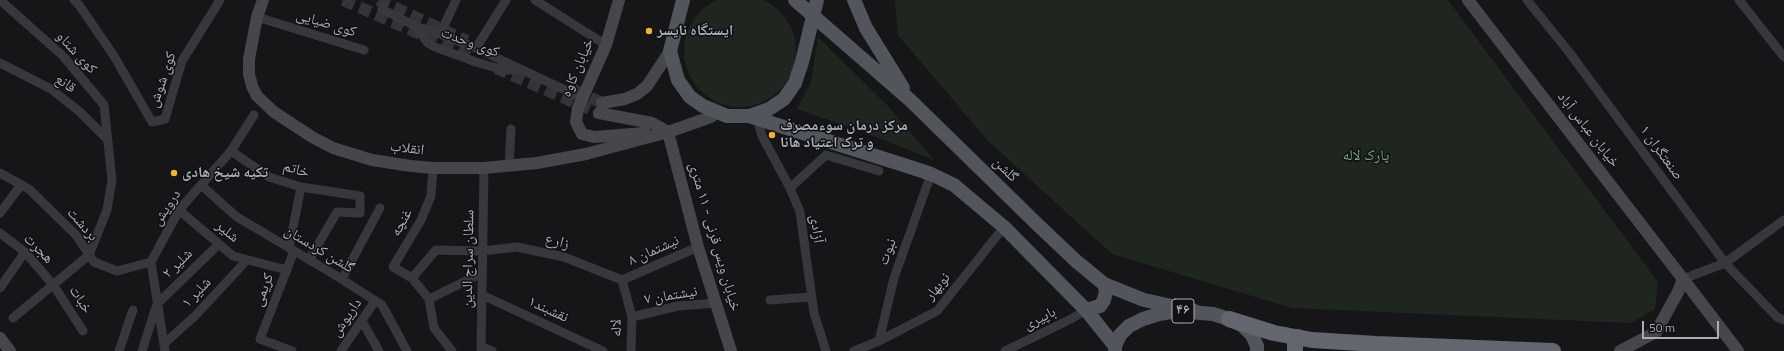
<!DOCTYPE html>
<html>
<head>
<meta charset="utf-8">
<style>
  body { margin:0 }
  #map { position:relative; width:1784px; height:351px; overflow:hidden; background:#161618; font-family:"Titillium Web",sans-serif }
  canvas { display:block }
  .scale { position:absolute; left:1642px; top:321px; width:77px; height:18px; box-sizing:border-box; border:2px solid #a8adb8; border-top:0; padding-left:5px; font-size:12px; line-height:14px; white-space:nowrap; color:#a8adb8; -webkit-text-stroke:3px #111113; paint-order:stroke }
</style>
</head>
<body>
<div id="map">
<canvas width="1784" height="351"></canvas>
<div class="scale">50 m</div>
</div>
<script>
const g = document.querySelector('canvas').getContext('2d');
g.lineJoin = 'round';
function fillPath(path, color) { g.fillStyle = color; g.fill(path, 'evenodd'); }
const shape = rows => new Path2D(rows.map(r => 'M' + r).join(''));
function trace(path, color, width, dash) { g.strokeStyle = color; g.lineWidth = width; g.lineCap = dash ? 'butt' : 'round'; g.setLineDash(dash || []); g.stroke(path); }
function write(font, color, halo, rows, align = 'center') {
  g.font = font + ' "Titillium Web","Noto Naskh Arabic",sans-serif'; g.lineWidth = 3; g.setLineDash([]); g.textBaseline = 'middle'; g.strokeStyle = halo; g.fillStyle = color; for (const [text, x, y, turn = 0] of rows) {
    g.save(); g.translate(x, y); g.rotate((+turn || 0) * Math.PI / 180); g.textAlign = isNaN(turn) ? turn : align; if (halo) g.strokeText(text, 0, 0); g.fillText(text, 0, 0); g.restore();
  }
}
const green = shape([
  '684 51a56 56 0 1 1 112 0a56 56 0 1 1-112 0Z',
  [895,0,1448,0,1658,282,1655,309,1631,323,1292,308,1112,254,988,141,898,35],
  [818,37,888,106,934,160,863,132,797,109,811,82]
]);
const secondaryTunnel = shape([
  [343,0,470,56],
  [378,0,467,41],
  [496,68,599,113],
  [574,90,602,103]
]);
const street = shape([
  [0,0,63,56,104,105,112,180,107,210,89,255,13,318],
  [74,0,79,5,114,56,152,122,165,119,182,61,220,0],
  [386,0,382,9,415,26,440,34,476,48,582,98],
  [535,0,606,45],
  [1527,0,1569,52,1725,263,1777,317,1784,320],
  [1739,0,1784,57],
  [257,17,364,50],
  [415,26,428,43,435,47,476,62,503,70,518,70],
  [440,34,456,0],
  [476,48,506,0],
  [0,63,51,89,80,112,107,139],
  [757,119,762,136,790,188,800,212,814,313,826,351],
  [231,151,269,177,301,187,360,196,360,213,337,212,309,260],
  [509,166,511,129],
  [0,173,29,189,76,235,94,262,117,271,151,262],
  [201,185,237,217,335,275,382,305,407,351],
  [790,188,826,155,879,171],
  [179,210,233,256,287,270],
  [0,213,21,185],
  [0,233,25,252,54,286,83,331],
  [289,248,301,187],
  [151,262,179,210,231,151,254,115],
  [151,262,165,351],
  [412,278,393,267,421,220,431,196,433,168],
  [342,279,380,208],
  [1683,279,1725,263,1784,220],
  [622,280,698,247],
  [622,280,632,317,631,351],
  [0,288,25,252],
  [482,295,603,351],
  [429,299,482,273],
  [770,300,811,297],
  [632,317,678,306,716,303],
  [362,321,379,351],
  [879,341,894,278,931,174],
  [165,343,195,316,247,260],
  [482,347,492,351],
  [119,351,133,310],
  [142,351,157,304,219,244],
  [292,351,260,339,294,251],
  [341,351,375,301],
  [452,351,434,328,429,299,412,278,436,250,482,251,517,247,564,257,622,280],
  [481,351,484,168],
  [854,351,879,341,937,311,1004,227],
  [1005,351,1071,319,1086,310]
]);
const secondary = shape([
  [263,0,257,17,249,59,249,74,252,86,257,96,274,112,312,137,333,148,372,160,411,166,433,168,484,168,537,163,586,154,668,132,711,117,717,112],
  [619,0,606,45,578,108,576,122,582,134,594,137,645,133],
  [1468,0,1683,279],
  [602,103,625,99,637,94,647,86,670,51],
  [599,113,652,123,668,132],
  [668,132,698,247,731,351],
  [0,338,10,351],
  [1620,351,1656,332,1678,292,1683,279,1738,351]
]);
const primary = shape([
  [683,0,670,51,678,80,690,97,703,106,727,116,749,116,769,109,784,99,795,83,802,62,817,0],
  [795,0,910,100,1038,225,1076,261,1104,284,1144,300,1195,311],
  [854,0,866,28,903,88],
  [749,116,910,167,931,174,954,185,1004,227,1086,310,1115,346],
  [1086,310,1100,306,1104,300,1106,291,1104,284],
  [1115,351,1115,346,1120,335,1129,326,1143,319,1159,314,1177,311,1213,314,1229,319,1243,326,1252,335,1257,346,1257,351]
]);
const highway = shape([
  [1229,319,1274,333,1312,340,1376,344,1553,351],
  [1295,351,1295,343,1298,337]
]);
const markers = [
  [649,31,4,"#f2b134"],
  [772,135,4,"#f2b134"],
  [174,173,4,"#f2b134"]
];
const shields = [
  [1183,311,22]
];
const shieldNames = [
  ["۴۶",1183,311]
];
const streetNames = [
  ["کوی ضیایی",326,24,17],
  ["کوی وحدت",470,43,20],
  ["کوی شتاو",76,53,47],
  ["خیابان کاوه",578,68,-67],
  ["کوی شوش",163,80,-71],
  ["قانع",65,84,35],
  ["خیابان عباس آباد",1588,130,52],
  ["انقلاب",407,149,7],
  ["۱ صنعتگران",1661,153,54],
  ["خاتم",296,170,16],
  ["گلشن",1005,170,44],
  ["درویش",167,208,-56],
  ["غنچه",402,223,-61],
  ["بردشت",82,225,49],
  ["آزادی",816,229,82],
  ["شلیر",227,232,40],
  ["خیابان ویس قرنی - ۱۱ متری",714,237,74],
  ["زارع",557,242,15],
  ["هجرت",38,249,45],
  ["گلشن کردستان",319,250,31],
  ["نیشتمان ۸",654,251,-24],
  ["نبوت",888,252,-70],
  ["سلطان سراج الدین",469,259,-89],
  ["شلیر ۲",178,264,-44],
  ["نوبهار",938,287,-50],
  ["کریمی",264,290,-69],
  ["شلیر ۱",197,293,-47],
  ["نیشتمان ۷",671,296,-9],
  ["خبات",80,300,57],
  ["نقشبند۱",548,310,25],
  ["داریوش",347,318,-56],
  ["باپیری",1040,319,-26],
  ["لاله",617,328,-92]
];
const poiNames = [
  ["ایستگاه نایسر",657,31],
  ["مرکز درمان سوءمصرف",780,126],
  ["و ترک اعتیاد هانا",780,143],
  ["تکیه شیخ هادی",182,173]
];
const parkNames = [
  ["پارک لاله",1366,156]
];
fillPath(green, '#1e261f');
trace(secondaryTunnel, '#333438', 12, [12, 6]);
trace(street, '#37383d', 9);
trace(secondary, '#45474d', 12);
trace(primary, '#53555c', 14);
trace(highway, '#63666e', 16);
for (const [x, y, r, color] of markers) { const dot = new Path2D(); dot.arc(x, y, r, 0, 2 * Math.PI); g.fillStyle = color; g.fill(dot); trace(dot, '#111113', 1.5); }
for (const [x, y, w] of shields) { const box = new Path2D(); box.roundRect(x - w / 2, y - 12, w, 24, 3); g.fillStyle = '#111113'; g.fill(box); trace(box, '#a8adb8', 1); }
write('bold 14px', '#a8adb8', null, shieldNames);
write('15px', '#a8adb8', '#111113', streetNames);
write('bold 15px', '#a8adb8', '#111113', poiNames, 'left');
write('15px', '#7fa381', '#111113', parkNames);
</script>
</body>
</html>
